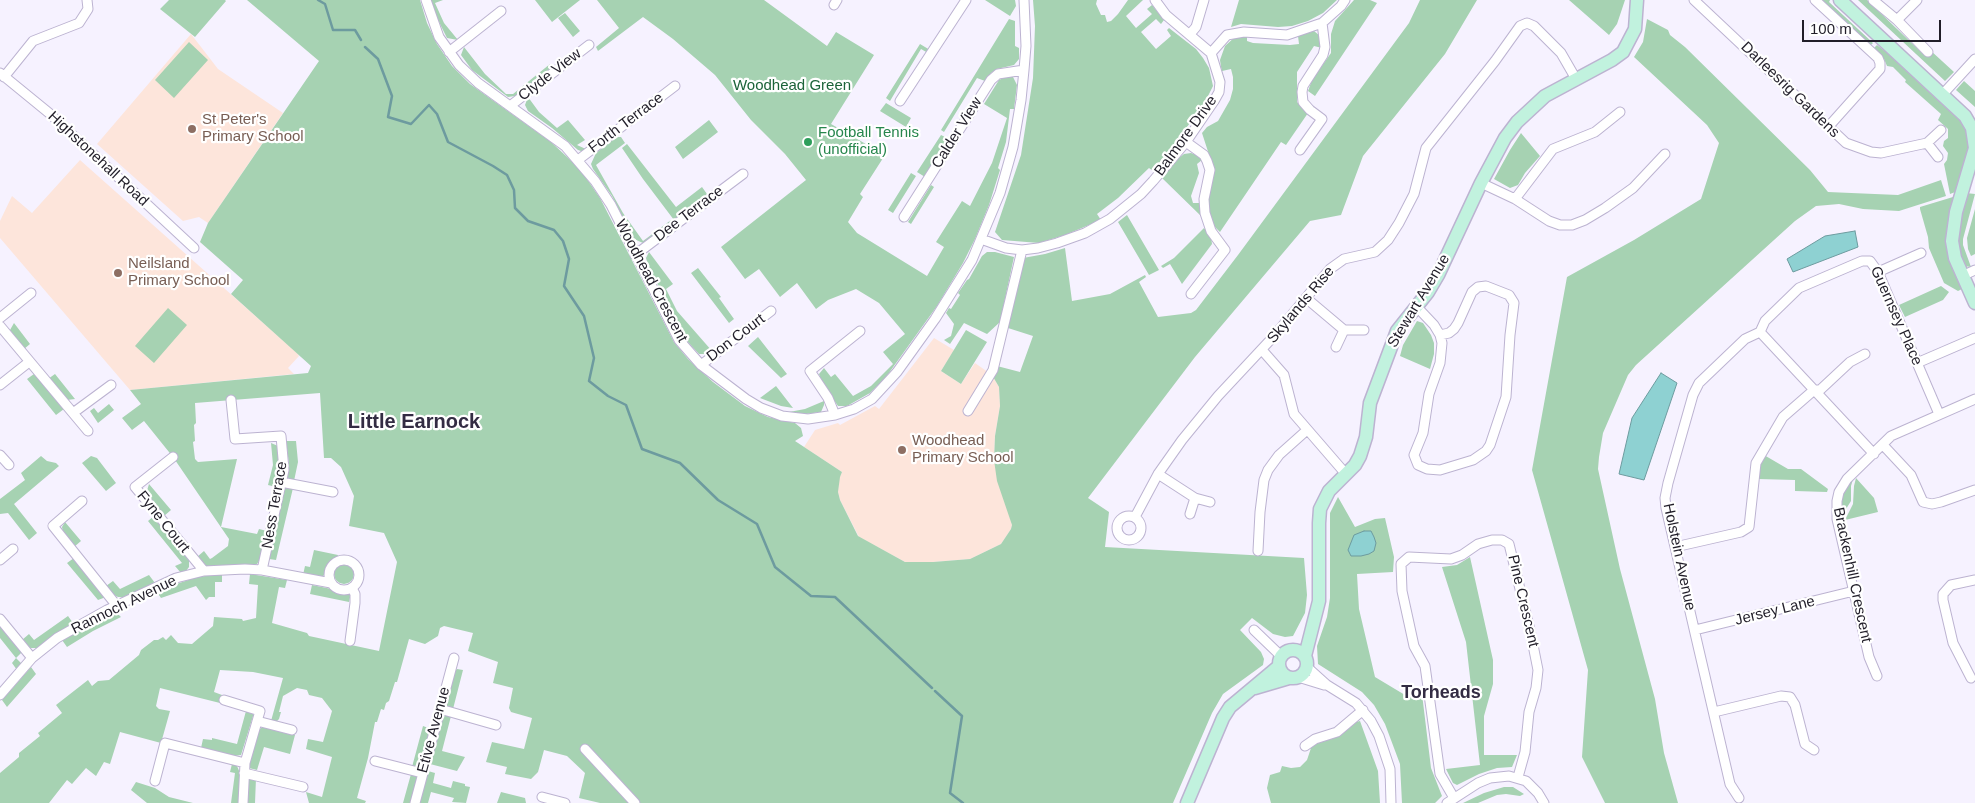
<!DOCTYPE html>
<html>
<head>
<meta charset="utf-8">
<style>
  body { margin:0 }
  #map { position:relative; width:1975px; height:803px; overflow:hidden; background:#f6f2ff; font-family:Helvetica,sans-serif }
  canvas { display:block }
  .scale { position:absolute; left:1802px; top:20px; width:139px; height:22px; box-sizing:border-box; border:2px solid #211e29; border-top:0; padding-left:6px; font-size:15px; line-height:18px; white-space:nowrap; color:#211e29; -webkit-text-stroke:4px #fff; paint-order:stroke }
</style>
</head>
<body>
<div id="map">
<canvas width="1975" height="803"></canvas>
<div class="scale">100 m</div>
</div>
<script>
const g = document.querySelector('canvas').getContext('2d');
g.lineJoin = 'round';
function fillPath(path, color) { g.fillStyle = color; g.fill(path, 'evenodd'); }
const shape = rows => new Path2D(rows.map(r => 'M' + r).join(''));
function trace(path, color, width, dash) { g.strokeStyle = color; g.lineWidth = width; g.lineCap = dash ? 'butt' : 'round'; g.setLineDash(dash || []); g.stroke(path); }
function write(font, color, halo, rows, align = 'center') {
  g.font = font + ' Helvetica,sans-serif'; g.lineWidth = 4.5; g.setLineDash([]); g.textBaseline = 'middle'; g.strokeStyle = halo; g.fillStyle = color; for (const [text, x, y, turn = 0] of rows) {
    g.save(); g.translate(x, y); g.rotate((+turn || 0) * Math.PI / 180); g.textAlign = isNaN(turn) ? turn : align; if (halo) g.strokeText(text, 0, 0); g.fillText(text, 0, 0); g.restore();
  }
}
const education = shape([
  [191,34,218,69,283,113,208,223,199,217,183,221,97,144],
  [80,160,297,353,299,356,288,368,294,374,130,390,0,238,0,221,12,196,32,213],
  [934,338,954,350,941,371,961,384,975,363,992,375,999,387,1000,406,995,436,994,460,1012,525,1011,529,1001,544,970,559,933,562,905,562,859,537,840,500,838,492,839,478,842,472,804,447,815,430,838,423,840,425,875,406,879,409]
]);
const green = shape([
  [169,0,225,0,226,1,195,37,160,9],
  [247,0,420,0,427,23,437,44,452,66,470,84,551,142,580,169,600,198,674,342,688,359,713,382,745,406,768,417,795,423,801,428,803,436,795,441,842,472,840,477,838,492,840,500,858,536,905,562,933,562,970,559,1001,544,1011,529,1012,525,997,481,994,460,995,436,1000,406,999,387,992,375,997,366,1020,372,1033,336,1008,328,1023,258,1045,254,1065,248,1072,301,1110,294,1145,275,1146,277,1139,282,1158,317,1191,313,1196,310,1238,255,1409,23,1420,0,1477,0,1445,54,1363,156,1341,215,1310,221,1195,357,1088,498,1109,512,1105,547,1304,558,1307,595,1305,613,1293,636,1285,637,1273,634,1252,618,1240,630,1261,652,1264,659,1263,665,1223,694,1212,713,1173,803,600,803,579,798,585,773,567,756,544,750,538,772,531,779,505,774,507,767,486,762,492,742,524,749,532,718,511,712,509,708,513,688,493,683,498,662,468,651,473,633,444,626,440,628,438,636,425,644,409,639,397,682,395,682,389,701,386,703,384,710,381,709,377,722,375,722,368,758,357,798,366,801,365,803,309,803,306,792,322,797,332,757,306,749,308,739,323,742,332,711,322,698,309,695,307,690,297,688,283,696,279,712,281,712,279,719,276,722,271,721,283,678,253,672,220,670,214,692,222,695,220,703,160,688,156,706,159,709,170,711,161,743,120,732,110,764,104,762,96,776,86,768,72,784,67,780,49,803,0,803,0,773,19,757,19,753,40,736,38,733,62,713,56,705,88,680,92,686,98,681,109,680,139,655,141,650,154,640,158,640,163,637,166,640,171,635,178,643,192,644,213,626,214,617,242,619,243,621,256,618,258,585,249,584,250,574,287,580,285,588,279,587,272,623,307,633,309,636,379,651,397,562,384,533,349,526,354,496,341,467,331,458,324,458,320,393,195,403,196,423,194,425,195,441,193,442,195,459,198,462,237,459,221,527,257,534,259,529,267,531,260,559,257,564,252,566,212,567,206,566,197,557,204,551,210,559,212,558,228,546,229,539,173,457,144,421,132,430,122,418,141,404,130,390,308,373,311,366,231,294,243,280,200,242,208,223,319,61],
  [431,0,443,0,435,3,444,23,458,40,447,38,437,18],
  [535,0,580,0,552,22],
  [597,0,764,0,827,46,836,32,874,55,831,124,885,155,860,194,863,197,848,222,857,233,927,276,944,247,936,242,962,201,970,206,992,163,1007,118,984,104,999,80,1010,75,1013,77,1017,85,1014,109,1010,109,1006,142,998,168,1000,170,989,205,975,239,963,263,937,306,886,377,870,393,847,406,838,406,822,383,819,374,824,368,831,377,835,374,853,396,871,386,893,364,883,352,905,334,879,303,856,289,828,300,816,309,797,283,780,297,759,269,745,279,721,247,806,180,785,154,751,120,715,75,673,39,643,17,598,51,596,47,619,28],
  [985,0,1015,0,1016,6,1010,16],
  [1033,0,1097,0,1096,4,1101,15,1105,15,1107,22,1111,21,1118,14,1128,0,1143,0,1126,16,1136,28,1152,14,1147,9,1152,5,1164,20,1161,24,1156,19,1141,32,1156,49,1171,36,1167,30,1169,28,1196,49,1203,58,1209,68,1213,86,1206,100,1190,123,1153,171,1149,168,1118,198,1097,214,1101,220,1065,235,1039,243,1002,240,995,232,1021,155,1033,78,1035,26],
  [1239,0,1337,0,1323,13,1308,21,1292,26,1278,27,1241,24,1231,27],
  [1354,0,1370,0,1377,3,1315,96,1308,91,1312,80,1331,53,1331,34,1335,21],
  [1569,0,1625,0,1617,24,1609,35],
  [1820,0,1830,0,1829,2,1873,43,1870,46],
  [1858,0,1867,0,1925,56,1930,50,1954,72,1945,81],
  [565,13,580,31,573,37,558,18],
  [1009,19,1015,21,1015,46,1019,48,1019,59,1014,65,997,69,991,73,985,81,977,78,944,132,941,130],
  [1647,19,1668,30,1670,35,1685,47,1810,170,1828,192,1898,195,1941,180,1946,196,1899,211,1863,209,1839,204,1816,206,1795,221,1636,365,1628,375,1603,433,1599,457,1598,469,1620,569,1655,699,1664,753,1678,803,1605,803,1582,757,1588,670,1532,470,1567,277,1634,240,1701,199,1719,143,1707,125,1634,57,1643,42],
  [1314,31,1320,36,1322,48,1314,46,1297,72,1297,102,1308,113,1286,145,1281,142,1220,232,1213,225,1208,210,1208,196,1214,170,1202,133,1207,127,1218,121,1230,100,1233,89,1233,77,1231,69,1222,71,1221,67,1220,60,1225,46,1236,36,1247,34,1247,41,1253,43,1290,45,1299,44,1298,36],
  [189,42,208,60,174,98,155,80],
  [920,44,930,50,928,53,921,49,890,101,886,98],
  [1877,45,1894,58,1959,118,1965,128,1968,136,1968,153,1958,191,1950,194,1944,164,1947,160,1948,153,1943,146,1944,141,1948,138,1948,129,1938,120,1941,114,1905,82,1906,80,1893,67,1887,66,1884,59,1873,49],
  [464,47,485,74,506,94,513,94,550,64,553,67,515,96,508,97,472,70,461,55],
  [1964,81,1975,91,1975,107,1956,90],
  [528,97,539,112,557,128,568,120,585,140,577,145,588,150,584,152,578,150,552,128,528,111,525,105],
  [886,103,911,118,906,127,880,111],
  [709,120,718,132,683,159,675,147],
  [1521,133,1540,156,1525,173,1518,185,1510,188,1494,179,1510,150],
  [941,135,949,139,925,177,917,172],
  [616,137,621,137,625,143,596,165,623,213,643,241,671,220,672,222,643,243,634,239,612,196,593,169,591,164,596,153],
  [627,144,676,207,702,187,707,194,674,220,643,179,622,148],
  [1191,153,1196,155,1202,160,1197,164,1199,173,1191,196,1193,203,1200,203,1202,217,1162,178,1179,158,1184,154],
  [911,173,916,176,893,213,888,210],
  [931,185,934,187,911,224,908,222],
  [1966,193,1975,194,1963,239,1963,245,1971,267,1964,266,1959,253,1957,234],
  [1953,197,1955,198,1947,230,1947,246,1951,261,1962,289,1958,291,1944,283,1929,248,1928,237,1920,209,1920,207],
  [1975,209,1975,254,1971,256,1968,249,1967,238],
  [1127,215,1159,270,1149,275,1118,222],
  [1204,228,1211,237,1212,244,1182,284,1170,264,1163,268,1161,266,1174,258],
  [649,252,673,284,666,289,677,311,712,351,708,354,699,354,685,339,648,265,646,258],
  [987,252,995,252,1014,257,1000,322,987,334,964,323,950,344,944,340,951,336,954,324,946,313,949,308,951,309,960,295,958,293,967,280,969,279,982,256],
  [698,268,721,297,719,298,734,319,729,323,691,273],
  [1941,286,1949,292,1943,300,1905,317,1899,305],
  [168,308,187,325,154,363,135,346],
  [1417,321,1423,323,1431,335,1434,343,1434,354,1430,369,1400,356,1403,345],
  [14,323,30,344,24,349,10,330],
  [966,330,987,342,961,384,941,371],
  [758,337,787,374,781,378,748,346],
  [34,374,64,409,56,415,27,379],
  [55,374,75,399,67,400,48,379],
  [776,386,793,408,781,406,760,398],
  [824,401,824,405,821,412,806,414,789,412,805,409],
  [109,404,114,410,98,423,90,411,94,408,98,413],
  [286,441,296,441,298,462,294,481,286,480,289,464],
  [271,443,278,446,281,466,276,487,268,485,273,465],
  [1764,455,1788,469,1801,469,1828,489,1827,492,1795,491,1795,480,1758,479,1758,469],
  [41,456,47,461,56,463,59,466,14,504,37,533,29,540,8,513,0,514,0,499,25,480,21,473],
  [91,456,97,458,116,483,106,491,82,463],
  [1854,476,1851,486,1851,501,1841,517,1840,506,1843,494],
  [1856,478,1874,498,1878,512,1845,520,1853,504,1854,486],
  [149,484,171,510,164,516,146,494],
  [285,486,293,488,276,560,269,559],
  [1338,497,1355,527,1375,519,1385,518,1394,557,1393,572,1357,574,1359,609,1375,677,1405,695,1422,694,1431,768,1442,796,1435,803,1402,803,1400,764,1385,724,1374,705,1362,692,1318,664,1317,646,1327,617,1330,598,1330,513],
  [154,516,189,559,189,567,186,571,181,573,175,566,182,563,148,521],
  [65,522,81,541,74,547,63,532,62,527],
  [314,550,338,555,337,559,331,562,326,573,321,578,303,575,305,566,310,567],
  [1470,557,1493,660,1493,684,1484,716,1484,755,1517,755,1512,767,1497,768,1479,774,1457,785,1453,783,1446,769,1480,765,1466,642,1442,567,1457,565],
  [74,558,106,597,98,600,67,563],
  '334 574a10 10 0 1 1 20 0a10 10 0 1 1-20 0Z',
  [222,574,222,582,215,582,215,597,209,597,206,600,196,586,161,598,156,591,197,577],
  [149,575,155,583,125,597,118,597,114,595,106,586,113,581,120,589],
  [312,585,351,593,349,602,310,594],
  [115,611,121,617,93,631,67,647,62,640],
  [68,616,73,623,37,648,29,648,22,640,29,634,34,640],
  [0,625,22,652,16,658,22,664,17,670,12,663,16,658,0,638],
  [31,667,36,674,7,707,2,700],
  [457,669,463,670,453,709,445,706,455,671],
  [246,711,254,713,241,755,234,756,201,748,203,739,212,740,212,738,237,744],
  [444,714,451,716,442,751,465,757,457,771,430,764],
  [1360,721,1378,771,1380,803,1271,803,1267,788,1270,775,1280,772,1282,766,1291,768,1300,767,1307,760,1311,748,1315,744,1339,736,1356,722],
  [264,726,295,735,290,754,264,747,257,770,249,768,257,733,261,728],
  [423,726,431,729,420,770,412,767],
  [232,764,237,766,240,773,240,803,231,803,235,773,230,772],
  [428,771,435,773,433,783,451,788,453,781,465,784,465,786,470,787,466,803,452,802,454,798,431,792,428,803,420,803],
  [411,774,418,776,411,803,403,803],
  [248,776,256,778,255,803,247,803],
  [136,782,155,788,169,797,193,803,147,803,131,790],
  [1504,787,1513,787,1524,794,1520,796,1506,794,1497,795,1478,803,1463,803,1484,793],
  [501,792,525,798,526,803,497,803]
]);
const water = shape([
  [1855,231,1858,247,1793,272,1787,259,1825,236,1855,231],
  [1661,373,1677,383,1644,480,1619,474,1632,418,1661,373],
  [1364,531,1371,531,1374,537,1376,543,1374,551,1369,554,1361,556,1351,556,1348,550,1354,535,1364,531]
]);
const stream = shape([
  [318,0,325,4,333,30,355,30,361,40],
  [365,47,378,59,392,96,388,117,411,124,429,105,437,114,448,142,493,166,507,175,514,190,515,208,528,221,554,230,563,241,569,259,564,286,584,316,594,358,589,381,608,396,626,405,642,449,680,463,718,500,757,524,775,567,811,596,835,597,932,688],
  [935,691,962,716,950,793,963,803]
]);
const street = shape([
  [426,0,439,37,459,65,478,83,565,146,595,181,611,205,679,340,701,365,746,399,761,408,782,416,808,419,835,415,854,409,872,399,897,372,935,319,972,260,1000,193,1013,147,1021,100,1024,70,1026,46,1024,0],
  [1155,0,1166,15,1211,53],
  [1694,0,1846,143,1871,152,1881,153,1927,143,1941,130],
  [1815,0,1878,58,1880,63,1880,69,1829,126],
  [1873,0,1897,20,1928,52],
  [834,5,837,0],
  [1897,20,1917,0],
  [1190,34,1196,27,1204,0],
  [449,52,501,11],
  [0,73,49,113,194,248],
  [4,77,33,41,79,23,88,9,87,0],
  [1942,95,1975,59],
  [900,101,966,0],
  [510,106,589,45],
  [1186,142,1204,155,1207,161,1210,170,1204,199,1205,213,1211,231,1225,250,1191,294],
  [1927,143,1938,157],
  [1300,150,1322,119,1310,110,1303,102,1302,92,1303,86,1323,55,1325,47,1322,23],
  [578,160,675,86],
  [1481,183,1515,199,1549,221,1560,225,1572,225,1585,220,1605,208,1633,188,1665,154],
  [1515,199,1553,149,1595,132,1620,112],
  [904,217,991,80,998,74,1024,70],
  [981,239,1006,248,1022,250,1038,248,1057,243,1085,233,1110,219,1141,194,1153,181,1186,142,1214,101,1219,92,1220,82,1211,53,1227,35,1244,32,1287,35,1322,23,1341,6,1345,0],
  [635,255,743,174],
  [1878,272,1921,253],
  [1962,276,1975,270],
  [1306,298,1344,330],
  [1416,306,1434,325,1440,335,1449,333,1454,329,1458,323,1472,292,1478,287,1486,286,1509,295,1514,303,1510,335,1506,397,1490,445,1486,451,1473,460,1440,470,1427,469,1418,465,1414,455,1423,433,1429,394,1440,363,1442,343,1440,335],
  [0,318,31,293],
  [0,326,88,431],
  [1760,332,1765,321,1799,288,1862,261,1870,261,1878,272,1939,414],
  [1336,347,1344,330,1364,330],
  [1262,350,1284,375,1294,414,1345,473],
  [1917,363,1975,338],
  [701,365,771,311],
  [0,385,29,362],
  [231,400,235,439,281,436,284,470,262,570],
  [968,411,993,370,1022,250],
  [73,413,111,385],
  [835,415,828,398,810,371,860,331],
  [1883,445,1911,475,1923,502,1932,504,1941,502,1975,490],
  [0,455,9,465],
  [173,457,135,487,204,571],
  [1158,474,1195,498,1210,502],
  [281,482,333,492],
  [82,501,53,526,117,606],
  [1190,514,1195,498],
  '1117 528a12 12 0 1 1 24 0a12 12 0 1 1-24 0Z',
  [1135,517,1158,474,1182,440,1218,396,1274,336,1330,269,1344,259,1375,252,1388,240,1399,223,1414,194,1426,148,1495,61,1520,26,1527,23,1534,26,1561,53,1576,79],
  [1675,547,1741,532,1749,527,1756,463,1783,417,1814,390,1820,390,1850,362,1865,354],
  [1258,551,1260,512,1264,480,1268,470,1279,455,1307,430],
  '329 575a15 15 0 1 1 30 0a15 15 0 1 1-30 0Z',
  [0,560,13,549],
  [0,619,32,658],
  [1254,630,1281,656],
  [1695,630,1854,591],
  [350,641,355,603,355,594,352,588],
  [1307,667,1327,685,1356,703,1371,721,1379,736,1390,769,1391,803],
  [1877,676,1869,657,1837,519,1837,501,1839,492,1847,479,1891,436,1975,399],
  [1298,677,1324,685],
  [1971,678,1953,643,1943,600,1943,594,1951,585,1975,580],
  [0,695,32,658,57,638,107,610,176,578,204,571,245,569,262,570,331,583],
  [224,700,260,711,245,763,243,803],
  [440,709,496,725],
  [1714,712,1781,696,1790,697,1795,705,1805,744,1814,750],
  [257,721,292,730],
  [1305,746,1315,739,1337,732,1363,710],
  [585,749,635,803],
  [375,761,422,773],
  [244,773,303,787],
  [155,781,165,743,245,763],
  [542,797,565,803],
  [1454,798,1440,774,1426,673,1425,666,1414,646,1402,591,1401,564,1409,557,1451,559,1462,555,1478,544,1492,540,1502,540,1509,544,1530,630,1538,670,1536,688,1529,712,1525,752,1518,777],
  [1739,798,1730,784,1666,508,1665,498,1668,483,1693,395,1699,383,1745,339,1760,332,1874,454],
  [415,803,454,658],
  [1447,803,1478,783,1490,778,1509,776,1526,781,1538,793,1544,803]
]);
const secondary = shape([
  [1840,0,1965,116,1972,128,1975,148,1956,212,1952,241,1955,258,1975,303],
  '1279 664a14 14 0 1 1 28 0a14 14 0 1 1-28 0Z',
  [1305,656,1319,601,1319,523,1320,509,1329,491,1355,465,1360,456,1366,437,1370,403,1397,331,1428,292,1438,275,1481,183,1505,138,1517,122,1545,96,1612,60,1623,52,1635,29,1637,0],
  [1255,688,1289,678],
  [1187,803,1223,718,1230,707,1279,666]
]);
const markers = [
  [192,129,5,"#8d6e63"],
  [808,142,5,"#2e9e5b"],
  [118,273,5,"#8d6e63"],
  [902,450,5,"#8d6e63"]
];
const streetNames = [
  ["Clyde View",550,75,-38],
  ["Darleesrig Gardens",1790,90,44],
  ["Forth Terrace",626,123,-37],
  ["Calder View",957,133,-58],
  ["Balmore Drive",1186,136,-54],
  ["Highstonehall Road",98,159,43],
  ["Dee Terrace",689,214,-37],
  ["Woodhead Crescent",651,281,62],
  ["Stewart Avenue",1419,301,-59],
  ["Skylands Rise",1301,305,-50],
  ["Guernsey Place",1896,316,66],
  ["Don Court",736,338,-37],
  ["Ness Terrace",275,505,-80],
  ["Fyne Court",163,522,51],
  ["Holstein Avenue",1679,557,78],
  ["Brackenhill Crescent",1852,575,78],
  ["Pine Crescent",1523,601,77],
  ["Rannoch Avenue",124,605,-26],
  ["Jersey Lane",1775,611,-14],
  ["Etive Avenue",434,730,-75]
];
const parkNames = [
  ["Woodhead Green",792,86]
];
const educationNames = [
  ["St Peter's",202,120],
  ["Primary School",202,137],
  ["Neilsland",128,264],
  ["Primary School",128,281],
  ["Woodhead",912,441],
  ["Primary School",912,458]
];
const leisureNames = [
  ["Football Tennis",818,133],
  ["(unofficial)",818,150]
];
const quarterNames = [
  ["Torheads",1441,693]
];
const districtNames = [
  ["Little Earnock",414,422]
];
fillPath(education, '#fde5db');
fillPath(green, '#a6d2b2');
fillPath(water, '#8ed1d2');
trace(water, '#6d9b9f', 1);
trace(stream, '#6d9b9f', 2.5);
trace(street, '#bcb3d1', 11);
trace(secondary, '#bcb3d1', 15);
trace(street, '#fff', 9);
trace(secondary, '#c1f2de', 12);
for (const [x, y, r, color] of markers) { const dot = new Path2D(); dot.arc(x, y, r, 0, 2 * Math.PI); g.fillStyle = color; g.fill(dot); trace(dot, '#fff', 2); }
write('15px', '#211e29', '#fff', streetNames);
write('15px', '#1c6339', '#fff', parkNames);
write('15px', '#785e54', '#fff', educationNames, 'left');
write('15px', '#27864d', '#fff', leisureNames, 'left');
write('bold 18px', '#332c43', '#fff', quarterNames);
write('bold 20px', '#332c43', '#fff', districtNames);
</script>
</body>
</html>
